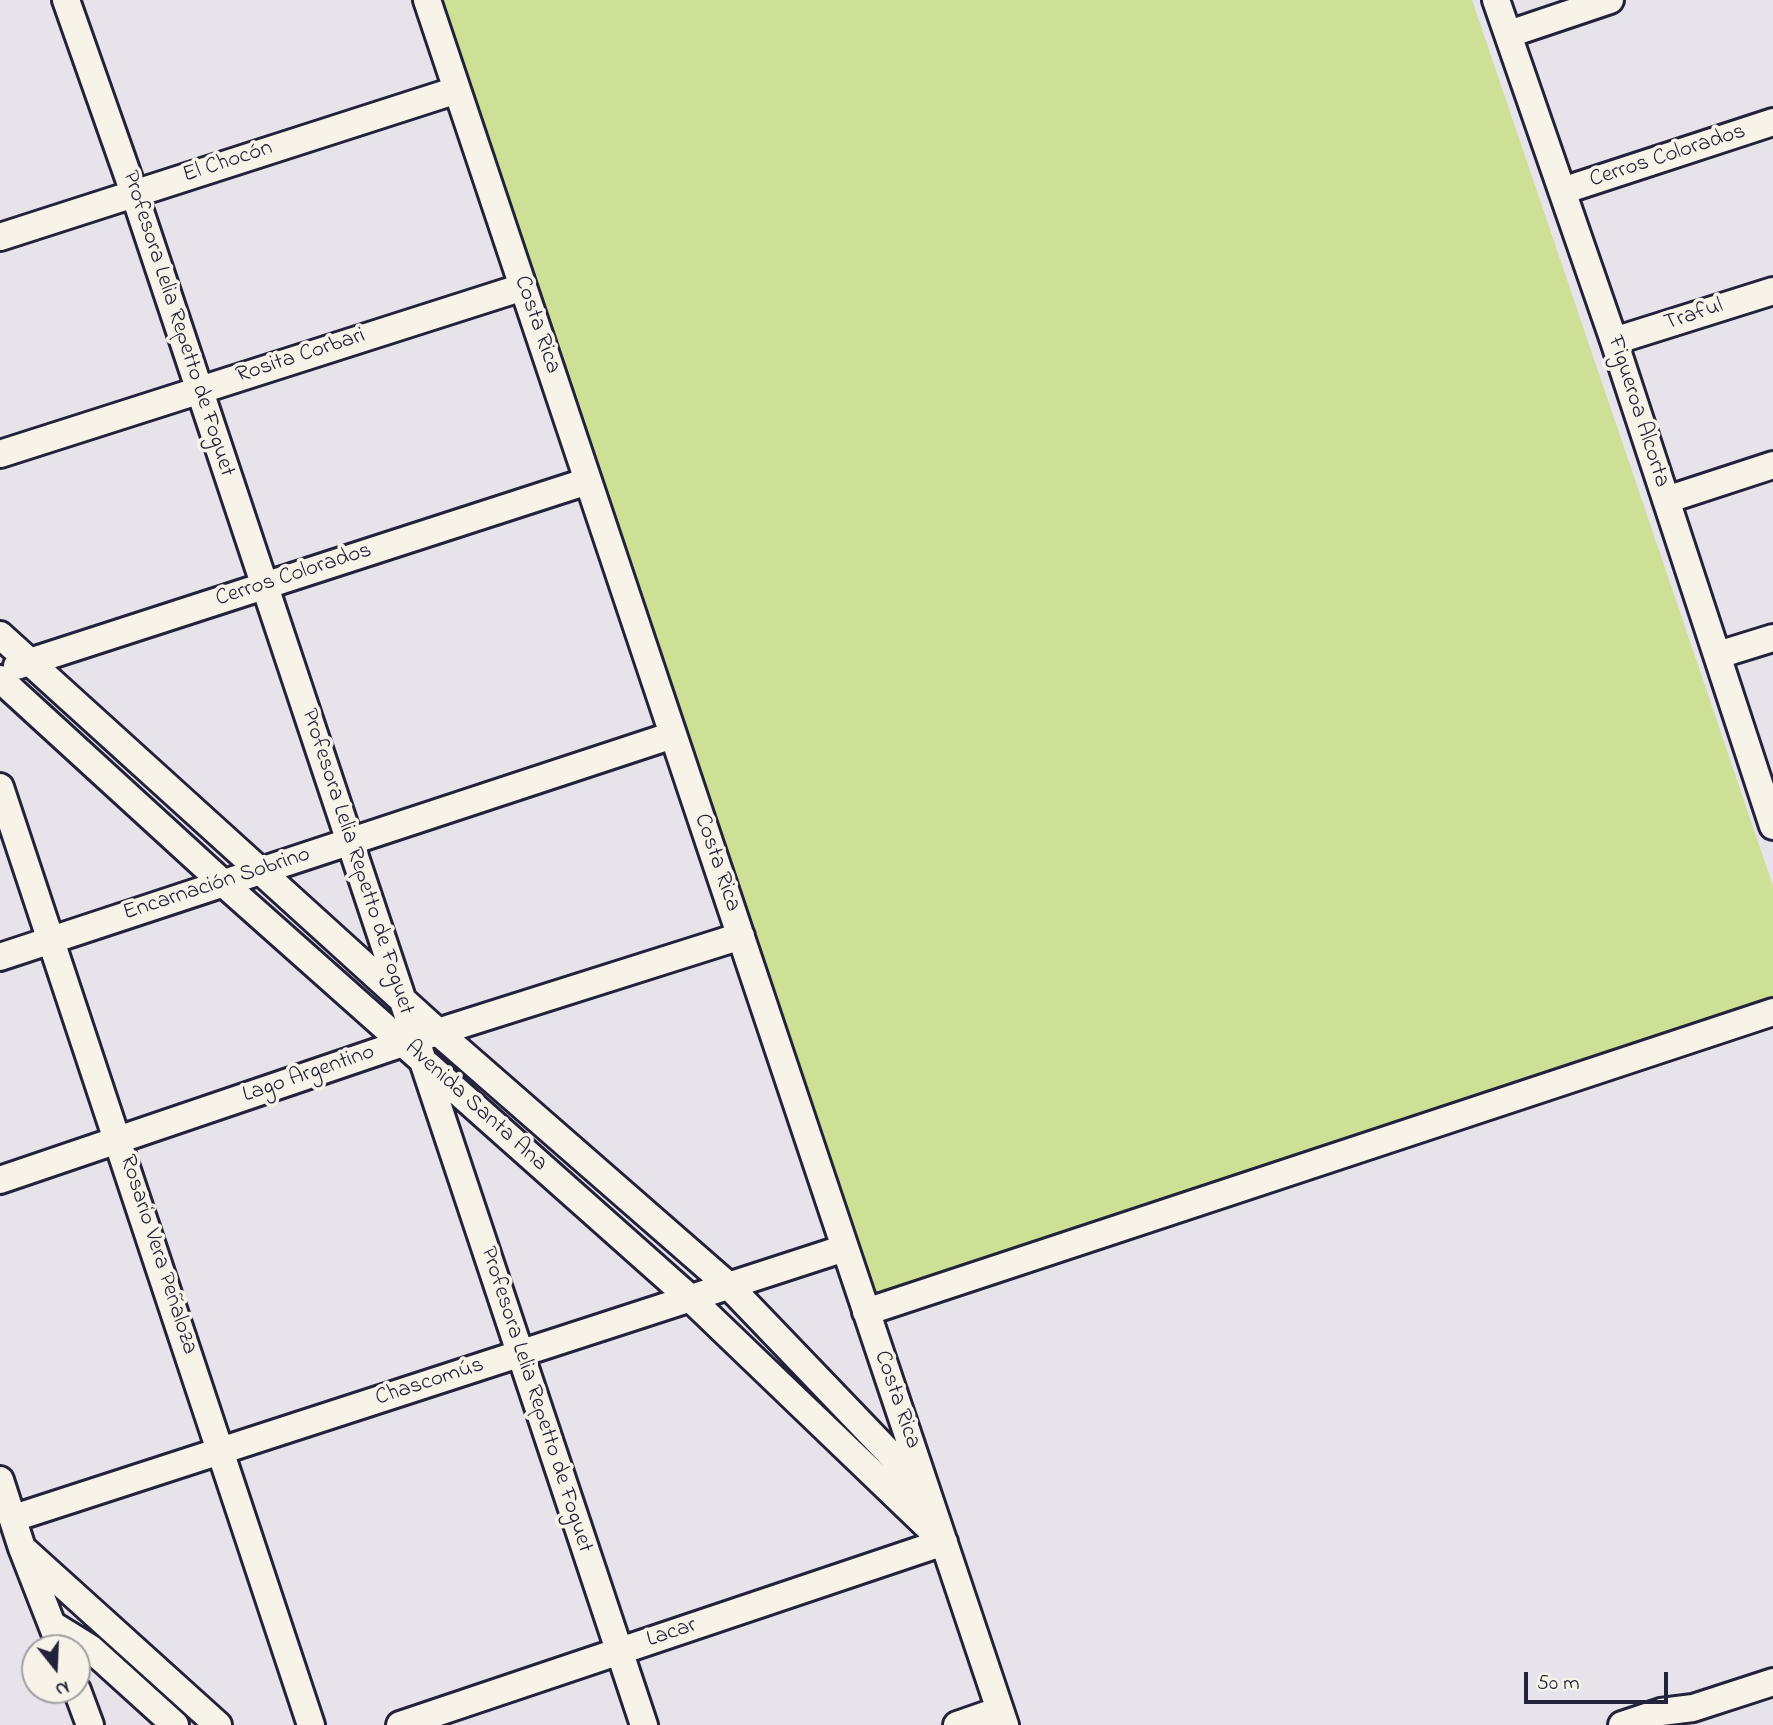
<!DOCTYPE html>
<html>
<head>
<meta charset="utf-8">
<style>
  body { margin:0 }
  #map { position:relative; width:1773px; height:1725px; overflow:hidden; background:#e7e3ea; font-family:"Indie Flower",sans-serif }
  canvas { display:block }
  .north { position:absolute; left:21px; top:1634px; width:70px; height:70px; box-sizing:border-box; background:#f7f3e8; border:2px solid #a29fa3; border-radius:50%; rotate:162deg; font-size:19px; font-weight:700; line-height:28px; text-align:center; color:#22223b }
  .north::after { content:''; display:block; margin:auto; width:24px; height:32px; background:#22223b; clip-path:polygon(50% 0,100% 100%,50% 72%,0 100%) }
  .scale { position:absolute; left:1524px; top:1672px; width:144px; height:32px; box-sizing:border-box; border:4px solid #22223b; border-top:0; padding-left:9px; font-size:21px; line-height:24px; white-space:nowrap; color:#22223b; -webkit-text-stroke:5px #f7f3e8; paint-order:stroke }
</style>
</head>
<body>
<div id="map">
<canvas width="1773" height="1725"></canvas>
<div class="north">N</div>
<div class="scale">50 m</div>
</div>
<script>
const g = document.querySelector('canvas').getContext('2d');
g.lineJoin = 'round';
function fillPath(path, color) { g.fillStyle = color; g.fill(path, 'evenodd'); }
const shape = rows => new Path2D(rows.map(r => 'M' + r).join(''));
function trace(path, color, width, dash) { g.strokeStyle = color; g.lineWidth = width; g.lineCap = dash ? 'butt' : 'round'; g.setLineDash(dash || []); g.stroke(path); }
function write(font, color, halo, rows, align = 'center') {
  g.font = font + ' "Indie Flower",sans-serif'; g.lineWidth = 7; g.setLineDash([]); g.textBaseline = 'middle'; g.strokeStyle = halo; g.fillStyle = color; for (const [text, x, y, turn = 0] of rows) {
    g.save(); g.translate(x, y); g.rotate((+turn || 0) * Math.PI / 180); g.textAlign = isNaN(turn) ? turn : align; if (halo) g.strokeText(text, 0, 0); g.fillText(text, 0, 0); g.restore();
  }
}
const green = shape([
  [444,0,1472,0,1773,886,1773,1012,871,1305,593,474]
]);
const minor = shape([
  [66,0,134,193,644,1725],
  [427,0,1005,1725],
  [1496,0,1614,341,1773,826],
  [1509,34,1610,0],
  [1562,191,1773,122],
  [0,237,457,90],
  [1614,341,1773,291],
  [0,454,523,287],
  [1666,500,1773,465],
  [0,635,438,1032,729,1286,921,1486],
  [1718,655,1773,638],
  [17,666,588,481],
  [0,679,223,883,691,1299,944,1542,400,1725],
  [0,787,311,1725],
  [0,957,673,735],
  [0,1180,403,1043,741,936],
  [866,1312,1773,1012],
  [0,1480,22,1548,61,1648],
  [14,1518,845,1248],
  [22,1548,218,1725],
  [53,1625,90,1648,175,1725],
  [77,1690,90,1725],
  [957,1725,1000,1710],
  [1622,1725,1661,1712,1693,1708,1773,1682]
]);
const streetNames = [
  ["Cerros Colorados",1668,157,-18],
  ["El Chocón",228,163,-18],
  ["Traful",1694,316,-18],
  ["Profesora Lelia Repetto de Foguet",177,324,72],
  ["Costa Rica",536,325,71],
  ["Rosita Corbari",301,357,-18],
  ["Figueroa Alcorta",1637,412,72],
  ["Cerros Colorados",294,576,-18],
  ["Profesora Lelia Repetto de Foguet",356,862,72],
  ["Costa Rica",716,863,71],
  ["Encarnación Sobrino",217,885,-18],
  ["Lago Argentino",309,1075,-19],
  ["Avenida Santa Ana",475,1107,42],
  ["Rosario Vera Peñaloza",157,1255,72],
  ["Chascomús",430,1383,-18],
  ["Profesora Lelia Repetto de Foguet",535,1400,72],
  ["Costa Rica",896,1400,71],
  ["Lacar",672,1634,-19]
];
fillPath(green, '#cde095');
trace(minor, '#22223b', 32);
trace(minor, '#f7f3e8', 26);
write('23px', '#22223b', '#f7f3e8', streetNames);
</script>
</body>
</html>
